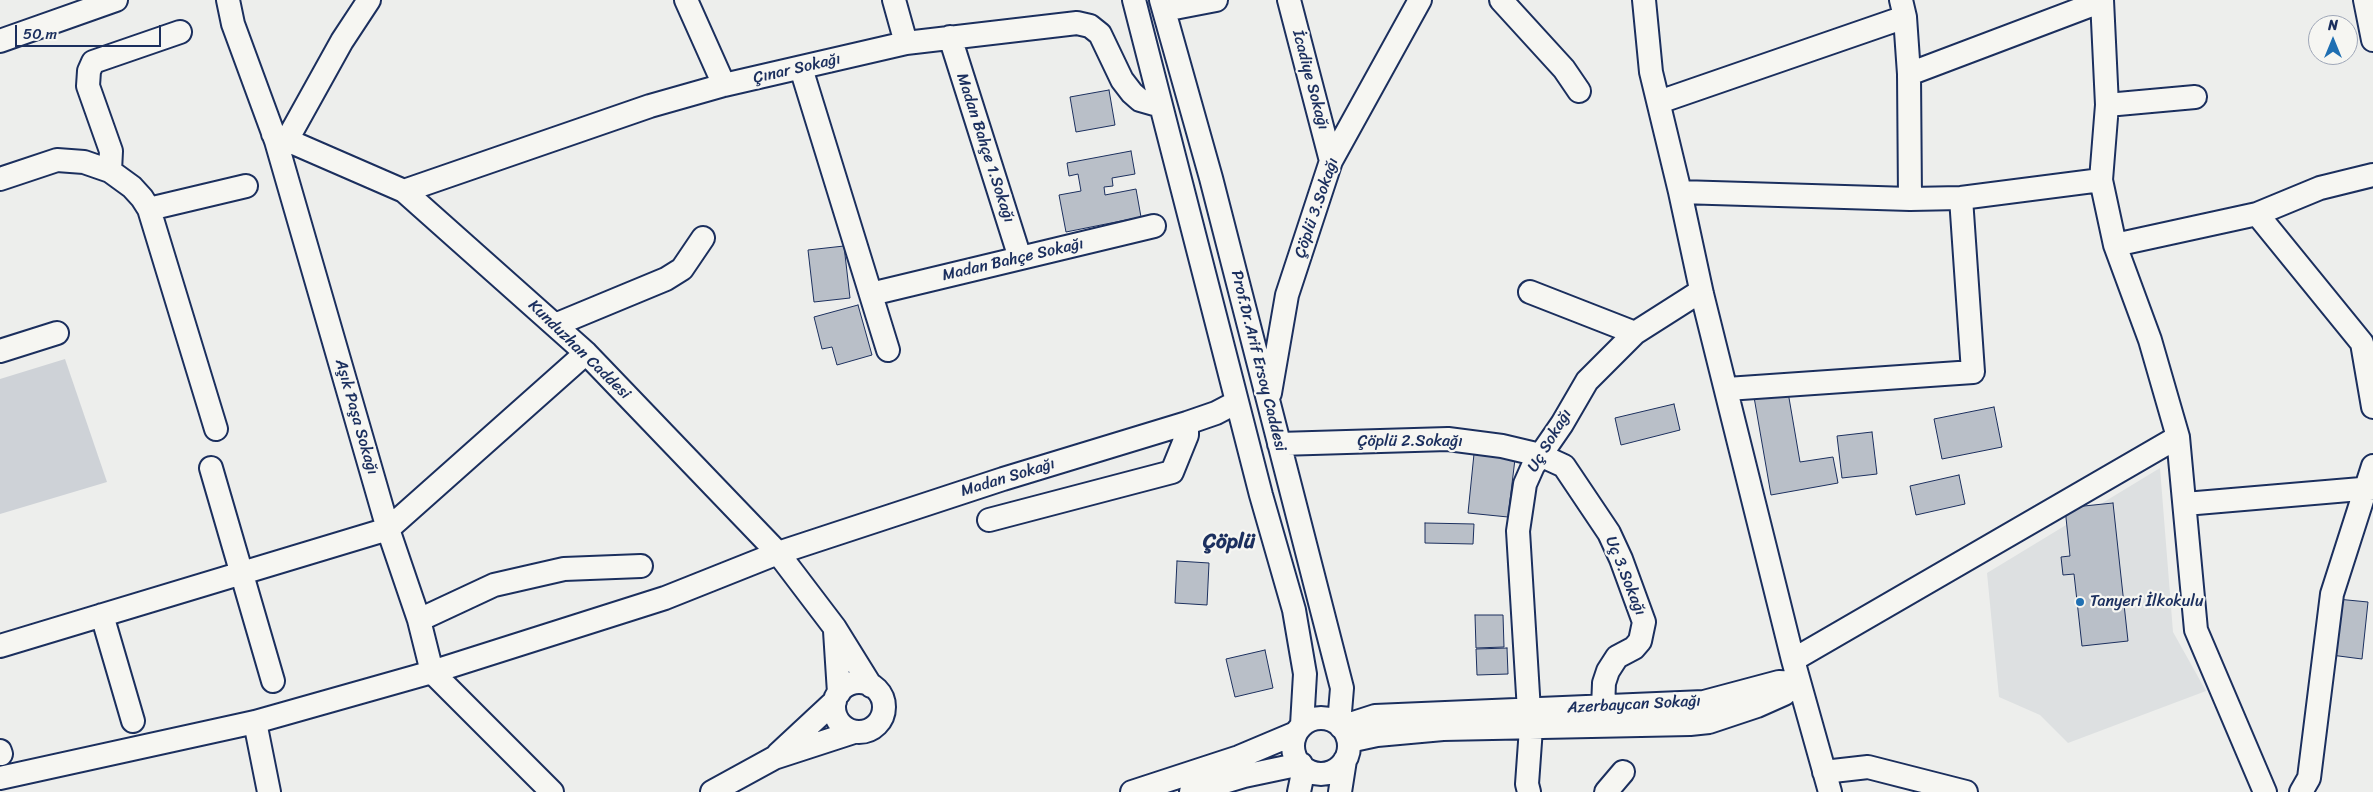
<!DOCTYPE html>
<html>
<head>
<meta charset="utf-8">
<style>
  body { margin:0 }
  #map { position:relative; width:2373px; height:792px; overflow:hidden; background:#edeeec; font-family:Sriracha,sans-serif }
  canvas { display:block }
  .north { position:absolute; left:2308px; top:15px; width:50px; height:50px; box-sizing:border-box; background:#f6f6f2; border:1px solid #9ea6b7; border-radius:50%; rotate:0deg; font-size:14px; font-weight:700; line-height:20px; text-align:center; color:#1b2f5e }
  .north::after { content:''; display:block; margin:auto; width:18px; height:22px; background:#1f6fb2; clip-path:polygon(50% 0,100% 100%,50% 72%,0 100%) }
  .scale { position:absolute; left:15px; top:25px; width:146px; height:22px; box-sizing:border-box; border:2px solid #1b2f5e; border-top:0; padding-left:6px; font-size:15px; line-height:18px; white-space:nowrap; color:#1b2f5e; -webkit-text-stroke:4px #f6f6f2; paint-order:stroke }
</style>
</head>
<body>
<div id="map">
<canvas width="2373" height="792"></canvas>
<div class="north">N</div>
<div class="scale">50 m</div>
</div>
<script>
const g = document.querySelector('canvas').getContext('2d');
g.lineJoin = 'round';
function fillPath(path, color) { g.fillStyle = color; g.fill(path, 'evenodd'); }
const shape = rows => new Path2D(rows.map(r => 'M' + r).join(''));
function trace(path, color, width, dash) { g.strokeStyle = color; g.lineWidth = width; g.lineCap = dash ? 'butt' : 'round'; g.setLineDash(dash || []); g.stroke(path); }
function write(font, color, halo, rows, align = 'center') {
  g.font = font + ' Sriracha,sans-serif'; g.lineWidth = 4.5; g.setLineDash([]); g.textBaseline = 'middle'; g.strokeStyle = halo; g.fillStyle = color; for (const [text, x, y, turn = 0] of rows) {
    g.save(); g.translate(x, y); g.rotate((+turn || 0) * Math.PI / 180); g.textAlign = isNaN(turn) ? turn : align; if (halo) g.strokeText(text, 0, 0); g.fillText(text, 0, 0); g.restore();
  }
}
const built = shape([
  [2160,468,2173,632,2206,691,2068,743,2040,715,1999,697,1987,573]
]);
const green = shape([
  [65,359,107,482,0,514,0,379]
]);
const building = shape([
  [1109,90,1115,125,1076,132,1070,97,1109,90],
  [1131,151,1135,174,1112,178,1113,186,1104,187,1105,195,1136,189,1141,217,1066,232,1059,195,1081,191,1078,174,1069,176,1067,163,1131,151],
  [844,246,850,298,814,302,808,250,844,246],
  [858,305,872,355,837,365,832,347,822,349,814,317,858,305],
  [1788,392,1800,462,1833,457,1838,483,1771,495,1754,397,1788,392],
  [1674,404,1680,430,1621,445,1615,418,1674,404],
  [1994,407,2002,447,1942,459,1934,419,1994,407],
  [1872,432,1877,474,1842,478,1837,436,1872,432],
  [1474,454,1515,459,1508,517,1468,513,1474,454],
  [1959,475,1965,504,1916,515,1910,486,1959,475],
  [2113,503,2128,641,2082,646,2074,574,2063,575,2061,557,2070,556,2065,508,2113,503],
  [1425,523,1474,524,1473,544,1425,543,1425,523],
  [1177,561,1209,563,1207,605,1175,603,1177,561],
  [2337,599,2368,602,2362,659,2331,655,2337,599],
  [1475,615,1503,615,1504,647,1476,648,1475,615],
  [1507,648,1508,674,1477,675,1476,649,1507,648],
  [1265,650,1273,688,1235,697,1226,659,1265,650]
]);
const minor = shape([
  [228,0,233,24,276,141,388,529,419,620,432,672,552,792],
  [686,0,724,85],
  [894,0,906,43],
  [1134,0,1261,495,1294,610,1305,674,1302,725],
  [1161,0,1211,178,1342,688,1339,724],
  [1289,0,1331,161],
  [1501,0,1564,69,1579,91],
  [1644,0,1651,72,1680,192,1702,294,1793,660,1830,792],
  [1901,0,1905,17,1909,74,1910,199],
  [2102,0,2107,105,2101,180,2115,245,2150,340,2178,437,2196,630,2265,792],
  [2365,0,2373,40],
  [1164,10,1216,0],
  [950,37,1020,258],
  [0,41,116,0],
  [801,68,888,350],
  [1909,74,2102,1],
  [1659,102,1905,17],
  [2107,105,2195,97],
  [273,134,404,191,586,353,778,553,835,628,871,686],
  [287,140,342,41,369,0],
  [110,171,111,151,88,86,89,71,93,62,180,32],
  [0,179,57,160,84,162,110,171,132,187,142,198,149,209,216,429],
  [404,191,650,106,724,85,906,43,1077,23,1090,26,1100,34,1122,80,1132,93,1140,100,1161,106],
  [1680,192,1910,199,1961,198,2101,180],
  [149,209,246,186],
  [2257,214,2362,343,2373,407],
  [2115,245,2257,214,2320,188,2373,175],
  [1530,292,1635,333],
  [871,294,1154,226],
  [555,325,666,279,682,269,703,238],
  [0,351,57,333],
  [1727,389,1973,372,1961,198],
  [1270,393,1287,295,1331,161,1420,0],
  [1279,444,1448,439,1502,446,1540,455,1564,466,1609,533,1621,559,1644,622,1640,641,1634,648,1617,657,1608,671,1604,683,1603,708],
  [211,468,273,681],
  [2185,504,2373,488],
  [989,520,1172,472,1187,435,1187,423],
  [102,615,133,721],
  [419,620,494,585,564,569,641,566],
  [835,631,839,693],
  [0,646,388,529,586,353],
  [1793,660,2178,437],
  '834 707a25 25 0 1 1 50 0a25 25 0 1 1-50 0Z',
  [1529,711,1518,531,1525,484,1533,466,1562,424,1587,381,1635,333,1701,291],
  '1293 746a28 28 0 1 1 56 0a28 28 0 1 1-56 0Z',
  [255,722,269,792],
  [1341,727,1375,716,1704,702,1779,682,1797,683],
  [1349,741,1377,735,1443,729,1690,724,1709,722,1757,706,1784,694,1794,685],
  [0,751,1,754],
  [778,754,835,701],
  [1824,772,1868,767,1966,792],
  [0,778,255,722,432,672,665,598,778,553,1003,479,1187,423,1216,413,1237,402],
  [712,792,774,758,854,732],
  [1132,792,1239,757,1296,733],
  [1191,792,1244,776,1301,764],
  [1299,792,1304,768],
  [1340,792,1345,760],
  [1529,792,1527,784,1531,728],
  [1606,792,1623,772],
  [2301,792,2309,778,2332,594,2373,466]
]);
const markers = [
  [2080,602,5,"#1f6fb2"]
];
const streetNames = [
  ["Çınar Sokağı",797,69,-13],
  ["İcadiye Sokağı",1310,80,75],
  ["Madan Bahçe 1.Sokağı",985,148,72],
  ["Çöplü 3.Sokağı",1317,208,-71],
  ["Madan Bahçe Sokağı",1013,260,-13],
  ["Kunduzhan Caddesi",579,350,44],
  ["Prof.Dr.Arif Ersoy Caddesi",1258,361,76],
  ["Aşık Paşa Sokağı",356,417,74],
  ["Uç Sokağı",1550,441,-59],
  ["Çöplü 2.Sokağı",1410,442],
  ["Madan Sokağı",1008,478,-17],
  ["Uç 3.Sokağı",1625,576,68],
  ["Azerbaycan Sokağı",1634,705,-3]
];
const poiNames = [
  ["Tanyeri İlkokulu",2090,602]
];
const districtNames = [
  ["Çöplü",1229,543]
];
fillPath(built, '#dde0e1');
fillPath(green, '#ced2d7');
fillPath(building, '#b9bfc8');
trace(building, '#1b2f5e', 1);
trace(minor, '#1b2f5e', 26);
trace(minor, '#f6f6f2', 22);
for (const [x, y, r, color] of markers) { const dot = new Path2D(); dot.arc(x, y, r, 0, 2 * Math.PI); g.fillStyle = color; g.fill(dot); trace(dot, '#f6f6f2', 2); }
write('16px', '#1b2f5e', '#f6f6f2', streetNames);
write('16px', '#1b2f5e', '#f6f6f2', poiNames, 'left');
write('bold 21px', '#1b2f5e', '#f6f6f2', districtNames);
</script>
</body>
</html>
